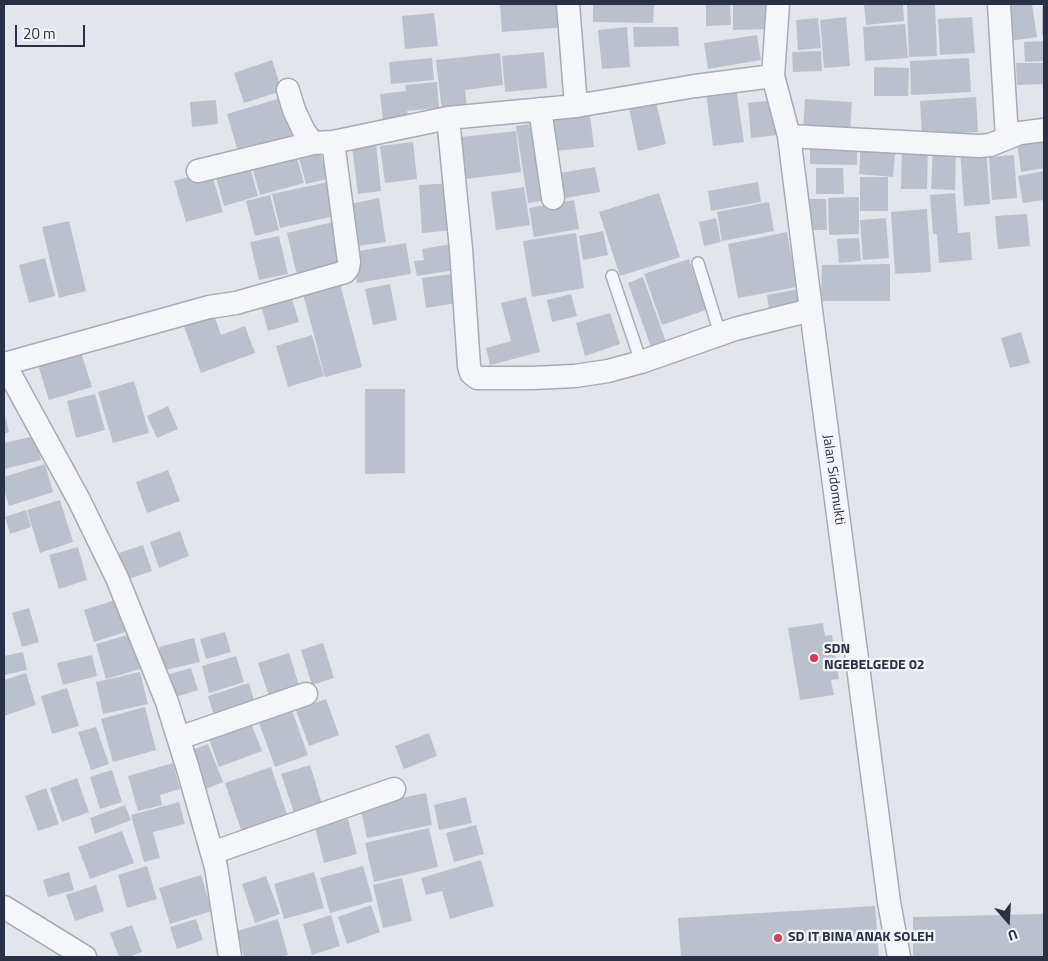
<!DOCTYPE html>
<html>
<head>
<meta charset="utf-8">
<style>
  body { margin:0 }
  #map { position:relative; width:1048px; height:961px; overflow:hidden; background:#e2e5eb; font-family:"Titillium Web",sans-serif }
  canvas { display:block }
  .frame { position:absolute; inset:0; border:5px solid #283145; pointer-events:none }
  .north { position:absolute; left:983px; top:896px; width:50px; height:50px; -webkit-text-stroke:4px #f2f4f8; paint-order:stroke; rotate:161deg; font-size:14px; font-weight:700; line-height:20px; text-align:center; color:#283145 }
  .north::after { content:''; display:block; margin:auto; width:18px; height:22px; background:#283145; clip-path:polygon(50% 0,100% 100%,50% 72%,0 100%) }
  .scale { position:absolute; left:15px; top:25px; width:70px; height:22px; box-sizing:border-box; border:2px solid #283145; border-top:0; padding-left:6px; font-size:15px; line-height:18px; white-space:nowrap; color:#283145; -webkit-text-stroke:4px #f2f4f8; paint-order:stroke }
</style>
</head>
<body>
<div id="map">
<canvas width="1048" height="961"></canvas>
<div class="frame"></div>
<div class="north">U</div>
<div class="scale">20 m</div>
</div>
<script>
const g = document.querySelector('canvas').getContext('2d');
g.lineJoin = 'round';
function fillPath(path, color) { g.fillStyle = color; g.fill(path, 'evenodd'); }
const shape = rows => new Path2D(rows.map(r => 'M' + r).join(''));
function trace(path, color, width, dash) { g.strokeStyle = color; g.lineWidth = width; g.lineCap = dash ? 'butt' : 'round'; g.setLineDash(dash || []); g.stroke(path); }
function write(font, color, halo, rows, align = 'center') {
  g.font = font + ' "Titillium Web",sans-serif'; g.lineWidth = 4.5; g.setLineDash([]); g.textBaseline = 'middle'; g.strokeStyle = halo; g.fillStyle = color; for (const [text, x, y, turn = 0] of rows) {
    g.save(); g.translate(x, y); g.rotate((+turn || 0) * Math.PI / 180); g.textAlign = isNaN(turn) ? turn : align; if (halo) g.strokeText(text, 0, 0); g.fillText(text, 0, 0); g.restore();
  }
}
const building = shape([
  [500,4,564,4,566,27,502,32],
  [593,4,654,4,653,23,593,22],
  [706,4,730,4,731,25,706,26],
  [733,4,769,4,769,29,733,30],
  [864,4,903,4,904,21,866,25],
  [907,4,935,4,937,56,909,57],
  [1004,4,1032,4,1037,37,1010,41],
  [1042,6,1044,6,1044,35,1042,35],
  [434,13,438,46,405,49,402,16],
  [846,17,850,66,824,68,820,20],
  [972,17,975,53,940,55,938,19],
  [818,18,821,48,798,50,796,20],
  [905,24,908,58,865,61,863,27],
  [627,27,630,67,602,69,598,30],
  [633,27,678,27,679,46,634,47],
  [757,35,761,60,708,69,704,43],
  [1044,41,1044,61,1025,62,1024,42],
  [821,51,822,71,793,72,792,52],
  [544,52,547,88,505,92,502,56],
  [500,53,503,85,465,90,467,108,442,111,436,60],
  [432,58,434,80,391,84,389,62],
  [969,58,971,92,911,95,910,61],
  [272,60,282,91,244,103,234,73],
  [1016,63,1044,63,1044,84,1017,85],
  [874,67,909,68,908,96,874,96],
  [437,82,439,108,407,111,408,117,383,120,380,94,406,91,405,85],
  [736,88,744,142,713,146,706,92],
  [976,97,978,132,922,136,920,101],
  [281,98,293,140,239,155,227,114],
  [805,99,852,102,850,133,803,130],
  [216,100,218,124,192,127,190,102],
  [774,100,778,135,751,138,748,103],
  [656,102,666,144,638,151,629,108],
  [589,108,594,147,556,151,551,113],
  [537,123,548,200,528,203,516,126],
  [516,131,521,172,458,180,453,138],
  [1044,131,1044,168,1021,172,1016,135],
  [810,141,857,142,857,165,810,164],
  [413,142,417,179,385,183,380,146],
  [861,142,896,144,893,177,859,174],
  [376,143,381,191,358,194,352,146],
  [902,143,928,143,927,189,901,189],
  [318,144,328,179,306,184,297,150],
  [986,147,990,204,964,206,960,149],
  [933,148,956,150,955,190,931,189],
  [295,151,304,183,260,195,251,163],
  [1014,155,1017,198,992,200,989,157],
  [248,160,258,196,224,206,214,170],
  [595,167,600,192,565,198,560,173],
  [816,168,843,168,844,194,816,194],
  [211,171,223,212,186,222,174,181],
  [1044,171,1044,200,1023,203,1018,176],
  [860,177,888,177,888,211,860,211],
  [328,182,335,216,280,228,272,194],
  [758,182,761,202,711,211,708,191],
  [451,183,455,230,422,233,419,185],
  [524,187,530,225,496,230,491,192],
  [659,193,680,257,620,276,599,212],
  [955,193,958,233,970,232,972,260,939,263,937,234,933,234,930,195],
  [270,195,279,230,255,236,246,201],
  [859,197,859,234,829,235,828,198],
  [379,198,386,242,357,246,350,204],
  [809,199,826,199,827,230,810,230],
  [574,200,579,229,534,237,529,208],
  [769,202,774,231,722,241,717,212],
  [927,209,931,272,895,274,891,212],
  [1027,214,1030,246,998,249,995,216],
  [716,218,721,242,704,246,699,222],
  [886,218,889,258,863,260,860,220],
  [69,221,86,291,59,298,42,227],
  [333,222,344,269,298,280,287,233],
  [603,231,608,255,583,260,579,236],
  [787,232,797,287,738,298,728,244],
  [576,233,584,288,532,297,523,241],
  [279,236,288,274,259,280,250,242],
  [859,238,861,261,839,263,837,239],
  [406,243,411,274,357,283,352,252],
  [457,243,461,269,417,276,414,261,424,260,422,249],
  [45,258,55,296,29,303,19,265],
  [689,259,706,310,662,325,644,274],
  [890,264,890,301,821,301,822,265],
  [459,273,463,302,426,308,422,278],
  [643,277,666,342,651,347,628,283],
  [339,280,362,367,325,377,302,290],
  [390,284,397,320,373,325,365,289],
  [799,289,803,310,770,316,767,295],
  [290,293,299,322,268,331,260,301],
  [571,294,577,316,552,322,547,300],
  [526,297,540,352,490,365,486,348,511,341,501,303],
  [212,309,221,335,245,326,255,353,201,373,182,321],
  [610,313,620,344,585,356,576,323],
  [1021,332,1030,363,1010,368,1001,338],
  [312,335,324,376,288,387,276,346],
  [80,349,92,387,49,400,37,362],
  [134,381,149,433,113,443,98,392],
  [365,389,405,389,405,473,365,474],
  [95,394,105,430,76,438,67,401],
  [168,406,178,429,157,438,147,416],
  [4,412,9,432,4,434],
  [35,436,41,460,4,469,4,443],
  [45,464,53,492,9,506,4,489,4,477],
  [168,470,180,501,147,513,136,482],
  [60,500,73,542,40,553,27,510],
  [26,510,31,527,10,534,5,517],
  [180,531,189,556,159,568,150,542],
  [143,545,152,571,128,579,119,553],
  [78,547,87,580,59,589,49,555],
  [118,599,128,631,94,642,84,610],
  [29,608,39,642,22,647,12,613],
  [823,623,825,636,832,635,839,679,831,680,834,695,800,700,788,628],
  [138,632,147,667,106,679,96,644],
  [225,632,231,652,206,659,200,639],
  [194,638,200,662,165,670,159,647],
  [323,643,334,678,312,685,301,650],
  [23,652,27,670,4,675,4,656],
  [289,653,300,689,270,699,258,663],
  [92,655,97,676,63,685,57,663],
  [236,656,244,682,209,693,202,666],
  [191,668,198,690,173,698,166,675],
  [140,672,148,704,103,714,96,682],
  [26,673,36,705,4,716,4,680],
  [249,683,256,707,215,719,208,696],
  [67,688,79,726,52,734,41,696],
  [326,699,339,735,309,746,296,710],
  [145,707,156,750,113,762,101,719],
  [291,708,308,755,275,767,258,720],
  [251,723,262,751,219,767,209,739],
  [96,727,109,764,91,770,78,732],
  [429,733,437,756,404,769,395,746],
  [208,744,223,782,206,789,192,750],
  [173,763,180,789,160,795,162,805,138,811,128,776],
  [310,765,323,807,295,816,281,774],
  [271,767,289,820,243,836,225,783],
  [112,770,122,802,100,809,90,777],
  [77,778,89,812,62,822,50,788],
  [46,788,59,824,38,831,25,796],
  [426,793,432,825,367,838,360,806],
  [466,797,472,823,439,830,434,805],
  [179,802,185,824,153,832,160,858,144,862,131,815],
  [125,805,131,820,95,834,90,818],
  [348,819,357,854,324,863,315,827],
  [476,825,484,854,454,862,446,833],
  [429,828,438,867,374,882,365,843],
  [122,831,134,863,90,879,78,847],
  [481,860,494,906,450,919,442,891,426,895,421,878],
  [147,866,157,899,127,908,118,875],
  [363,866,373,901,330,913,320,878],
  [69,872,74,890,48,897,43,880],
  [314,872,324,908,284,919,274,884],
  [201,875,212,911,170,924,159,888],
  [266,876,280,914,255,923,242,884],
  [402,878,412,921,383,928,373,885],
  [96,885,104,911,75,921,66,895],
  [371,905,380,932,347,944,338,917],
  [875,906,879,957,681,957,678,918],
  [1044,914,1044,957,913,957,913,917],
  [331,915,340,946,312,955,303,924],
  [196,919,203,940,177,949,170,927],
  [278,919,288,955,280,957,244,957,237,931],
  [132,925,142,952,129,957,119,957,110,933]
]);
const lane = shape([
  [698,263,720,334],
  [612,276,641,362]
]);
const street = shape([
  [568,4,576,106],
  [778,4,773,76,789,136,811,310,889,902,899,957],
  [999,4,1007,138],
  [288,90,294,110,304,131,313,143],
  [540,109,553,198],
  [448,118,461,249,469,366,471,373,477,378,532,378,575,376,608,371,641,362,735,329,811,310],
  [789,136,979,146,990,145,1020,133,1044,130],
  [198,171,313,143,333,142,448,118,576,106,695,86,773,76],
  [4,363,79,500,117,578,167,702,188,769,216,867,230,957],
  [4,364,209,307,236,303,345,272,348,268,349,262,333,142],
  [179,738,306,694],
  [212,853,394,789],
  [4,907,85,957]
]);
const markers = [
  [814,658,5,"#da3d4e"],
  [778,938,5,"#da3d4e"]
];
const streetNames = [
  ["Jalan Sidomukti",833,480,82]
];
const poiNames = [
  ["SDN",824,650],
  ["NGEBELGEDE 02",824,666],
  ["SD IT BINA ANAK SOLEH",788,938]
];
fillPath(building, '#bbc1cc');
trace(lane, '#a6abb6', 14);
trace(street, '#a6abb6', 25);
trace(lane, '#f5f6f9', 11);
trace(street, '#f5f6f9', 22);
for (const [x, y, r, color] of markers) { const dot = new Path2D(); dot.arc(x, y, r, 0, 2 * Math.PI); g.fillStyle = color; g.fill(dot); trace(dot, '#f2f4f8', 2); }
write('14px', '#283145', '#f2f4f8', streetNames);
write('bold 14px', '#283145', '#f2f4f8', poiNames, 'left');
</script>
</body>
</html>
